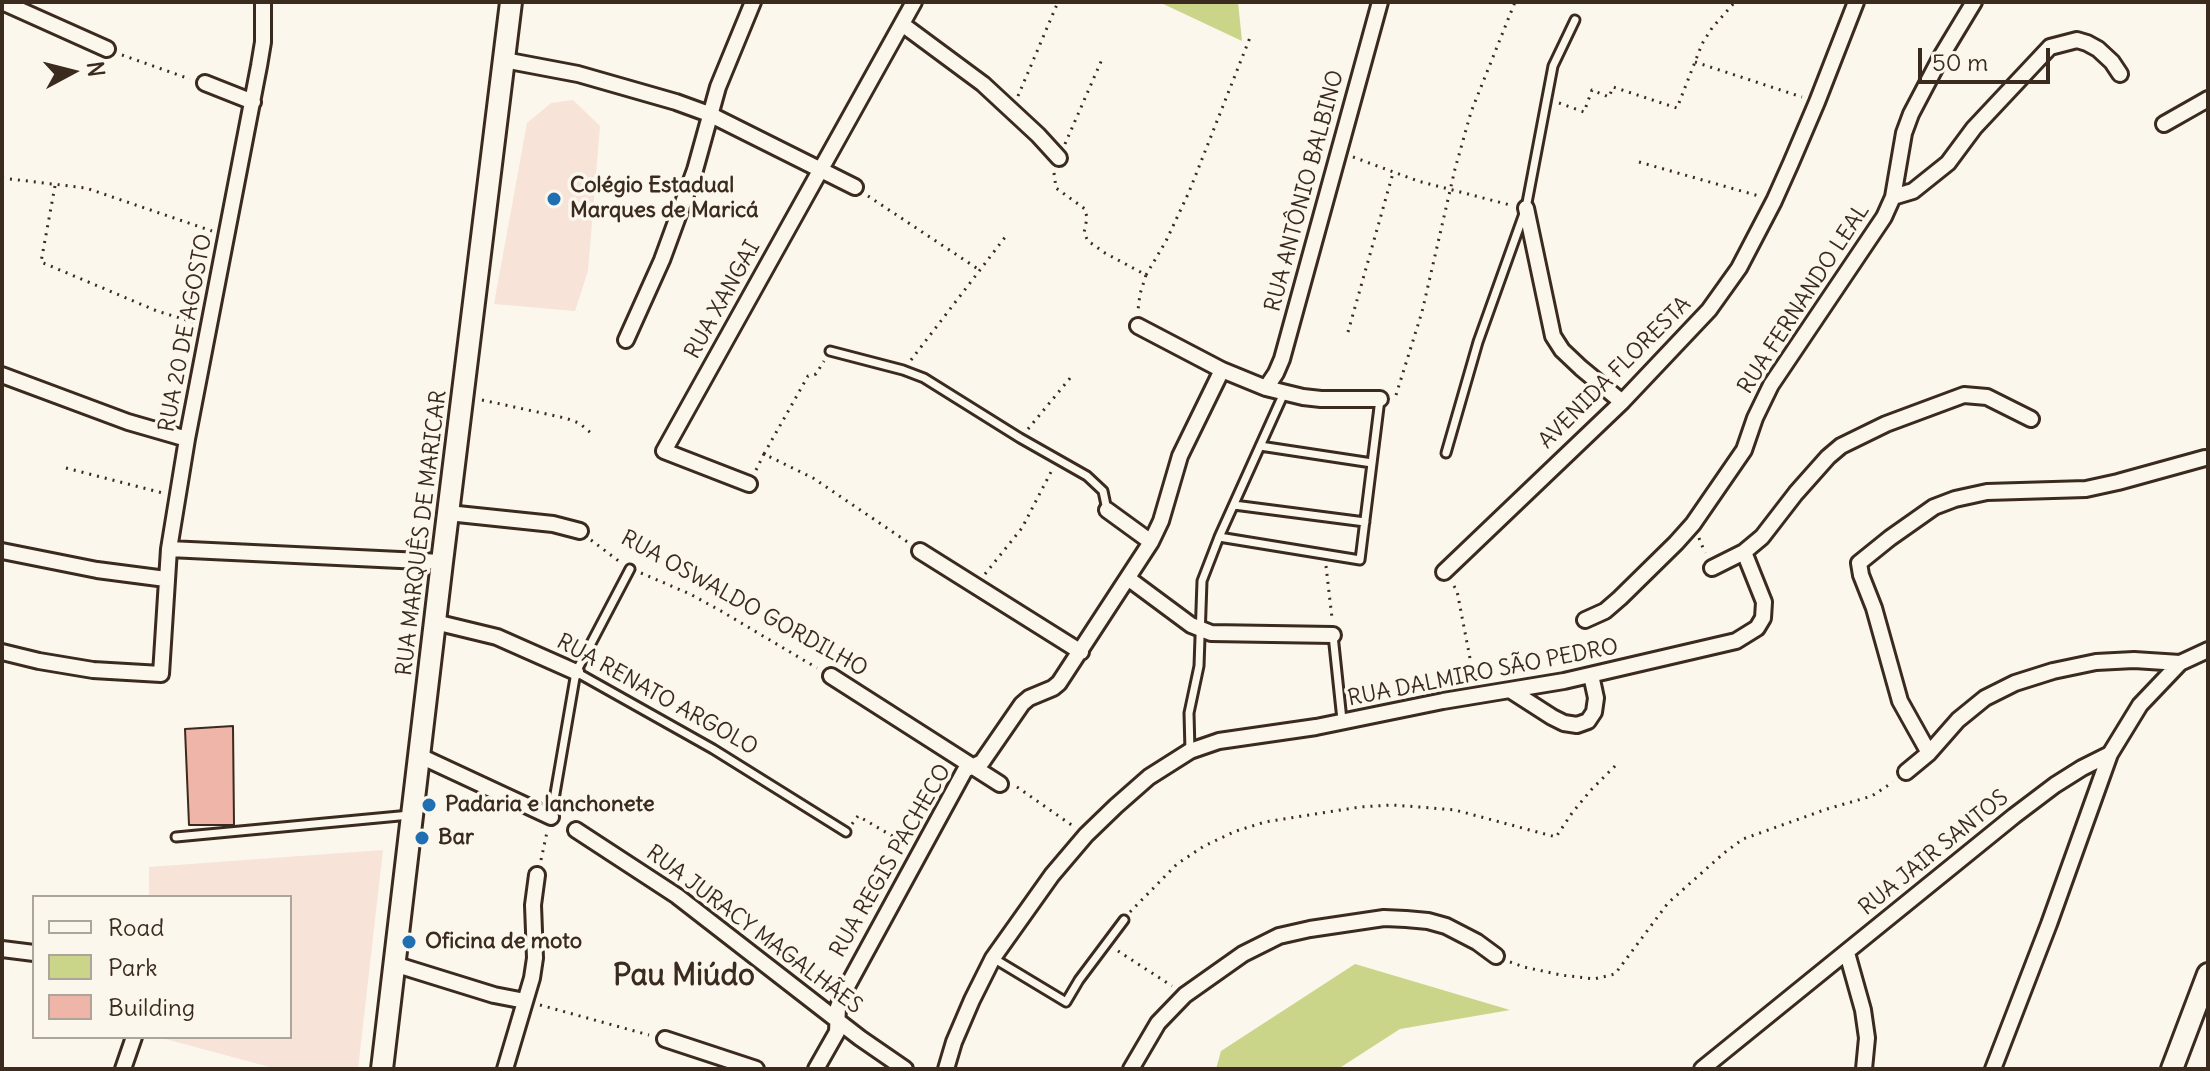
<!DOCTYPE html>
<html>
<head>
<meta charset="utf-8">
<style>
  body { margin:0 }
  #map { position:relative; width:2210px; height:1071px; overflow:hidden; background:#fbf7ec; font-family:Delius,sans-serif }
  canvas { display:block }
  .frame { position:absolute; inset:0; border:4px solid #3b2a1e; pointer-events:none }
  .legend { position:absolute; left:32px; top:895px; width:260px; height:144px; box-sizing:border-box; background:#fbf7ec; border:2px solid #aea59a; margin:0; padding:10px 14px; list-style:none; font-size:24px; color:#3b2a1e }
  .legend li { display:flex; align-items:center; gap:16px; height:40px }
  .legend b { width:40px; border:2px solid #aea59a }
  .north { position:absolute; left:32px; top:32px; width:80px; height:80px; -webkit-text-stroke:6px #fbf7ec; paint-order:stroke; rotate:83deg; font-size:22px; font-weight:700; line-height:32px; text-align:center; color:#3b2a1e }
  .north::after { content:''; display:block; margin:auto; width:28px; height:36px; background:#3b2a1e; clip-path:polygon(50% 0,100% 100%,50% 72%,0 100%) }
  .scale { position:absolute; left:1918px; top:48px; width:132px; height:36px; box-sizing:border-box; border:4px solid #3b2a1e; border-top:0; padding-left:10px; font-size:24px; line-height:28px; white-space:nowrap; color:#3b2a1e; -webkit-text-stroke:6px #fbf7ec; paint-order:stroke }
</style>
</head>
<body>
<div id="map">
<canvas width="2210" height="1071"></canvas>
<div class="frame"></div>
<ul class="legend">
<li><b style="height:10px;background:#fbf7ec"></b>Road</li>
<li><b style="height:22px;background:#cad589"></b>Park</li>
<li><b style="height:22px;background:#eeb5a8"></b>Building</li>
</ul>
<div class="north">N</div>
<div class="scale">50 m</div>
</div>
<script>
const g = document.querySelector('canvas').getContext('2d');
g.lineJoin = 'round';
function fillPath(path, color) { g.fillStyle = color; g.fill(path, 'evenodd'); }
const shape = rows => new Path2D(rows.map(r => 'M' + r).join(''));
function trace(path, color, width, dash) { g.strokeStyle = color; g.lineWidth = width; g.lineCap = dash ? 'butt' : 'round'; g.setLineDash(dash || []); g.stroke(path); }
function write(font, color, halo, rows, align = 'center') {
  g.font = font + ' Delius,sans-serif'; g.lineWidth = 7; g.setLineDash([]); g.textBaseline = 'middle'; g.strokeStyle = halo; g.fillStyle = color; for (const [text, x, y, turn = 0] of rows) {
    g.save(); g.translate(x, y); g.rotate((+turn || 0) * Math.PI / 180); g.textAlign = isNaN(turn) ? turn : align; if (halo) g.strokeText(text, 0, 0); g.fillText(text, 0, 0); g.restore();
  }
}
const built = shape([
  [573,100,600,126,588,271,575,311,494,304,527,123,551,103],
  [383,850,358,1069,277,1069,158,1037,290,1037,290,897,149,897,149,867]
]);
const green = shape([
  [1159,2,1238,2,1242,41],
  [1355,964,1510,1010,1400,1029,1338,1069,1216,1069,1221,1051]
]);
const building = shape([
  [233,726,234,825,189,825,185,729,233,726]
]);
const path = shape([
  [122,55,190,79],
  [1695,62,1802,97],
  [1018,96,1058,2],
  [1559,103,1584,112,1592,90,1609,97,1613,87,1677,108,1702,44,1712,28,1735,2],
  [1065,144,1103,57],
  [1353,157,1418,181,1510,205],
  [1639,162,1759,196],
  [1054,173,1056,188,1085,209,1087,218,1084,233,1088,241,1105,253,1146,275,1140,294,1138,310],
  [2,178,86,188,212,231],
  [55,186,41,262,157,311,193,322],
  [868,196,981,271],
  [1146,275,1166,241,1189,192,1251,35],
  [1348,332,1393,173],
  [911,360,1006,236],
  [1396,395,1422,312,1455,169,1471,112,1515,2],
  [482,400,565,418,579,423,591,433],
  [1028,429,1071,377],
  [764,454,808,376,816,374,824,361],
  [66,468,163,493],
  [756,470,764,454,813,478,909,543],
  [1699,538,1705,553],
  [591,540,620,562],
  [1326,566,1332,618],
  [641,573,690,594,721,611,817,668],
  [985,574,1022,528,1052,470],
  [1454,586,1457,591,1474,679],
  [1017,787,1073,826],
  [852,824,858,816,906,844],
  [541,860,547,832],
  [1130,912,1177,864,1204,846,1236,831,1265,822,1360,807,1392,805,1419,807,1455,810,1556,837,1572,813,1591,790,1619,762],
  [1118,951,1172,986],
  [1510,962,1524,967,1561,975,1594,979,1615,974,1668,903,1724,853,1743,839,1827,809,1872,796,1893,782],
  [540,1005,649,1035]
]);
const lane = shape([
  [830,351,903,370,924,378,1020,438,1087,476,1103,491,1107,510],
  [1260,446,1372,463],
  [1446,453,1478,342,1526,208,1553,66,1575,20],
  [1234,505,1365,522],
  [1219,537,1360,560,1380,399],
  [1333,635,1342,720],
  [576,672,713,749,846,832],
  [1190,751,1189,713,1199,666,1202,581,1219,537,1284,393],
  [551,817,576,672,630,569],
  [176,837,410,815],
  [993,958,1066,1002,1079,980,1124,920]
]);
const street = shape([
  [2,2,107,49],
  [902,24,983,84,1038,135,1059,158],
  [504,60,578,74,676,102,709,114,855,187],
  [205,83,253,102],
  [2164,124,2208,99],
  [1893,197,1913,191,1948,163,1974,128,2050,47,2077,40,2087,43,2098,49,2112,62,2120,74],
  [1526,208,1553,336,1562,350,1581,368,1622,402],
  [1138,326,1222,370,1266,388,1303,397,1321,399,1380,399],
  [626,340,662,260,695,170,718,87,753,2],
  [2,375,128,422,187,439],
  [1266,388,1276,373,1282,359,1380,2],
  [749,484,664,451,914,2],
  [1107,510,1151,542],
  [448,513,553,524,580,531],
  [169,549,442,562],
  [2,551,97,570,166,579],
  [920,551,1081,652],
  [1712,568,1744,552],
  [1444,572,1622,402,1709,310,1739,268,1774,201,1791,163,1817,102,1856,2],
  [1129,579,1191,625,1211,633,1333,635],
  [1585,620,1605,611,1620,598,1676,543,1693,524,1744,450,1755,418,1771,385,1884,217,1893,197,1904,133,1911,114,1942,55,1974,2],
  [435,622,497,637,576,672],
  [2,652,39,661,93,670,161,674,169,549,187,439,259,66,263,42,263,2],
  [831,676,1000,784],
  [1510,690,1552,717,1564,723,1577,725,1588,721,1594,712,1596,698,1591,675],
  [1929,753,1900,701,1874,608,1861,575,1859,563,1890,538,1934,507,1955,499,1987,492,2086,489,2118,482,2205,458],
  [420,756,551,817],
  [1906,772,1929,753,1958,720,1985,698,2015,683,2053,671,2096,662,2134,660,2180,663,2208,650],
  [576,830,677,896,860,1038,905,1069],
  [2,949,34,953],
  [1847,953,1863,1010,1867,1038,1864,1069],
  [394,964,494,995,525,1001],
  [665,1039,756,1069],
  [123,1069,134,1037],
  [505,1069,532,978,535,958,533,905,537,875],
  [816,1069,837,1032,838,1007,843,994,965,770,982,762,1022,704,1029,698,1053,688,1059,683,1151,542,1161,521,1180,456,1222,370],
  [946,1069,954,1042,972,1000,993,958,1052,875,1086,835,1116,806,1149,777,1190,751,1219,741,1316,727,1443,701,1564,681,1736,641,1757,628,1763,618,1764,602,1744,552,1762,537,1796,493,1828,457,1841,446,1886,424,1964,395,1987,397,2031,419],
  [1131,1069,1158,1023,1185,995,1243,954,1279,936,1310,929,1384,918,1406,919,1428,921,1446,926,1477,942,1496,956],
  [1702,1069,2014,816,2055,785,2082,768,2110,754],
  [1993,1069,2049,924,2110,754,2140,705,2180,663]
]);
const secondary = shape([
  [382,1069,442,562,511,2],
  [2172,1069,2208,974]
]);
const markers = [
  [554,199,8,"#1f6fb2"],
  [429,805,8,"#1f6fb2"],
  [422,838,8,"#1f6fb2"],
  [409,942,8,"#1f6fb2"]
];
const poiNames = [
  ["Colégio Estadual",570,186],
  ["Marques de Maricá",570,211],
  ["Padaria e lanchonete",445,805],
  ["Bar",438,838],
  ["Oficina de moto",425,942]
];
const streetNames = [
  ["RUA ANTÔNIO BALBINO",1305,191,-75],
  ["RUA FERNANDO LEAL",1804,299,-57],
  ["RUA XANGAI",723,300,-61],
  ["RUA 20 DE AGOSTO",186,333,-79],
  ["AVENIDA FLORESTA",1615,373,-45],
  ["RUA MARQUÊS DE MARICAR",422,533,-83],
  ["RUA OSWALDO GORDILHO",744,604,29],
  ["RUA DALMIRO SÃO PEDRO",1483,673,-11],
  ["RUA RENATO ARGOLO",657,695,29],
  ["RUA JAIR SANTOS",1934,853,-39],
  ["RUA REGIS PACHECO",891,861,-60],
  ["RUA JURACY MAGALHÃES",754,930,37]
];
const districtNames = [
  ["Pau Miúdo",684,976]
];
fillPath(built, '#f7e3d8');
fillPath(green, '#cad589');
fillPath(building, '#eeb5a8');
trace(building, '#3b2a1e', 2);
trace(lane, '#3b2a1e', 13);
trace(street, '#3b2a1e', 20);
trace(secondary, '#3b2a1e', 26);
trace(path, '#3b2a1e', 3, [2, 6]);
trace(lane, '#fbf7ec', 7);
trace(street, '#fbf7ec', 14);
trace(secondary, '#fbf7ec', 20);
for (const [x, y, r, color] of markers) { const dot = new Path2D(); dot.arc(x, y, r, 0, 2 * Math.PI); g.fillStyle = color; g.fill(dot); trace(dot, '#fbf7ec', 3); }
write('bold 22px', '#3b2a1e', '#fbf7ec', poiNames, 'left');
write('22px', '#3b2a1e', '#fbf7ec', streetNames);
write('bold 30px', '#3b2a1e', '#fbf7ec', districtNames);
</script>
</body>
</html>
